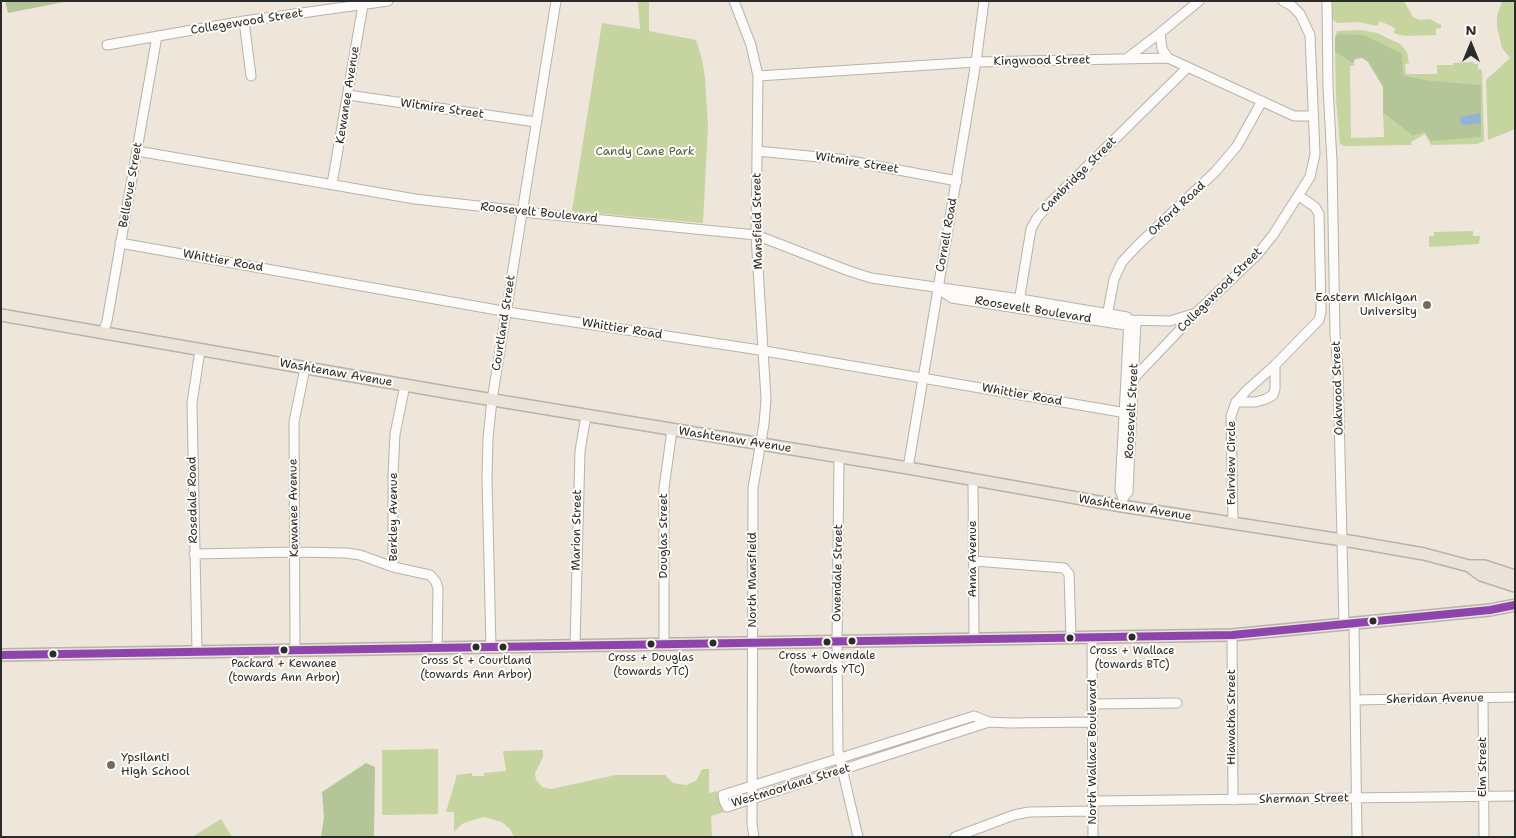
<!DOCTYPE html>
<html>
<head>
<meta charset="utf-8">
<style>
  body { margin:0 }
  #map { position:relative; width:1516px; height:838px; overflow:hidden; background:#eee6da; font-family:"Shantell Sans",sans-serif }
  canvas { display:block }
  .frame { position:absolute; inset:0; border:2px solid #2b2b2b; pointer-events:none }
  .north { position:absolute; left:1446px; top:20px; width:50px; height:50px; -webkit-text-stroke:4px #fdfcf7; paint-order:stroke; rotate:0deg; font-size:14px; font-weight:700; line-height:20px; text-align:center; color:#2b2b2b }
  .north::after { content:''; display:block; margin:auto; width:18px; height:22px; background:#2b2b2b; clip-path:polygon(50% 0,100% 100%,50% 72%,0 100%) }
</style>
</head>
<body>
<div id="map">
<canvas width="1516" height="838"></canvas>
<div class="frame"></div>
<div class="north">N</div>
</div>
<script>
const g = document.querySelector('canvas').getContext('2d');
g.lineJoin = 'round';
function fillPath(path, color) { g.fillStyle = color; g.fill(path, 'evenodd'); }
const shape = rows => new Path2D(rows.map(r => 'M' + r).join(''));
function trace(path, color, width, dash) { g.strokeStyle = color; g.lineWidth = width; g.lineCap = dash ? 'butt' : 'round'; g.setLineDash(dash || []); g.stroke(path); }
function write(font, color, halo, rows, align = 'center') {
  g.font = font + ' "Shantell Sans",sans-serif'; g.lineWidth = 4; g.setLineDash([]); g.textBaseline = 'middle'; g.strokeStyle = halo; g.fillStyle = color; for (const [text, x, y, turn = 0] of rows) {
    g.save(); g.translate(x, y); g.rotate((+turn || 0) * Math.PI / 180); g.textAlign = isNaN(turn) ? turn : align; if (halo) g.strokeText(text, 0, 0); g.fillText(text, 0, 0); g.restore();
  }
}
const green = shape([
  [638,1,649,1,649,31,696,40,702,59,705,78,708,126,703,223,572,211,602,23,640,29],
  [1330,1,1404,1,1413,17,1419,20,1430,19,1441,25,1441,28,1436,29,1436,35,1405,36,1394,33,1395,28,1380,21,1377,26,1358,22,1337,23,1331,18],
  [1502,1,1515,1,1515,129,1488,140,1486,80,1510,58,1502,48,1497,27,1497,16],
  [1360,30,1377,33,1400,44,1407,52,1409,63,1405,64,1406,74,1437,74,1437,65,1453,65,1453,63,1473,62,1474,64,1478,64,1478,69,1482,70,1484,141,1477,144,1431,145,1425,134,1411,142,1412,145,1345,146,1340,144,1336,99,1335,52,1352,63,1354,63,1354,66,1350,66,1351,138,1384,137,1383,113,1413,136,1425,132,1480,85,1426,80,1403,75,1339,34,1335,37,1337,31],
  [1473,231,1473,236,1480,236,1479,244,1430,247,1429,246,1429,236,1434,236,1434,232],
  [438,749,438,814,382,815,382,750],
  [543,750,543,757,535,773,536,780,542,787,551,789,616,775,665,775,673,783,686,785,696,781,702,769,709,769,709,793,717,791,724,812,711,816,712,837,514,837,510,829,502,822,484,817,469,821,462,824,454,832,454,812,446,812,457,775,472,773,472,776,484,776,484,773,506,771,503,751],
  [221,819,232,837,192,837]
]);
const forest = shape([
  [5,1,69,1,8,13],
  [1339,34,1364,35,1402,54,1403,75,1426,80,1481,85,1481,137,1431,141,1425,132,1413,136,1383,113,1383,87,1368,62,1362,58,1355,59,1354,63,1352,63,1335,52,1335,37],
  [366,763,375,767,374,837,321,837,324,817,322,792]
]);
const water = shape([
  [1480,113,1481,123,1462,125,1460,122,1460,117]
]);
const minor = shape([
  [734,1,751,45,758,76,756,235,766,399,764,424,753,488,752,824,754,837],
  [1327,1,1328,86,1332,162,1335,334,1338,369,1344,625],
  [244,21,251,76],
  [1160,33,1162,49,1168,58],
  [107,45,244,21,388,1],
  [1126,59,1160,33,1199,1],
  [758,76,976,62,1168,58,1294,116,1313,116],
  [348,95,536,122],
  [137,151,415,199,514,210,522,212,756,235,849,271,871,278,1020,299,1127,317,1129,320,1170,321,1196,313],
  [757,151,840,159,957,181],
  [332,184,363,5],
  [120,243,514,313,753,349,1132,414],
  [939,289,952,298,1125,325,1129,320],
  [1018,308,1031,229,1037,218,1051,202,1187,68],
  [1106,322,1114,279,1122,262,1137,246,1215,172,1237,146,1262,101],
  [103,333,107,321,157,36],
  [1134,378,1196,313,1257,255,1273,235,1310,177,1315,154,1310,35,1300,14,1292,6,1283,1],
  [1236,402,1256,402,1266,399,1273,395,1275,389,1275,365],
  [839,457,837,641,838,751,858,837],
  [908,468,976,62,984,1],
  [973,480,974,638],
  [1123,498,1128,492,1136,321],
  [1122,506,1123,498,1120,490,1129,321],
  [1233,523,1231,416,1236,402,1247,390,1275,365,1319,320,1321,312,1319,214,1315,207,1299,196],
  [194,554,294,552,346,553,360,555,393,567,430,575,436,582,438,589,437,648],
  [974,561,1064,568,1069,574,1071,637],
  [393,567,393,474,395,434,405,385],
  [1354,624,1357,837],
  [1232,635,1233,800],
  [1092,637,1093,837],
  [664,643,664,488,672,430],
  [575,645,580,451,586,416],
  [491,647,487,478,488,438,492,400,556,1],
  [295,650,294,422,305,368],
  [197,651,192,403,200,350],
  [1483,698,1484,837],
  [1355,700,1515,697],
  [1092,704,1177,703],
  [974,716,989,722,727,807,724,801,723,795,974,716],
  [989,722,1010,723,1092,722],
  [1094,801,1515,796],
  [955,837,1014,815,1029,812,1093,811]
]);
const major = shape([
  [1,315,451,393,908,468,1122,506,1355,542,1424,554,1469,566,1484,566,1515,576],
  [1469,566,1481,575,1515,586],
  [1,655,1232,635,1490,610,1515,605]
]);
const bus1 = shape([
  [1,655,1232,635,1490,610,1515,605]
]);
const markers = [
  [1427,305,5,"#6f6c68"],
  [1373,621,4.5,"#2b2b2b"],
  [1132,637,4.5,"#2b2b2b"],
  [1070,638,4.5,"#2b2b2b"],
  [852,641,4.5,"#2b2b2b"],
  [827,642,4.5,"#2b2b2b"],
  [713,643,4.5,"#2b2b2b"],
  [651,644,4.5,"#2b2b2b"],
  [476,647,4.5,"#2b2b2b"],
  [503,647,4.5,"#2b2b2b"],
  [284,650,4.5,"#2b2b2b"],
  [53,654,4.5,"#2b2b2b"],
  [111,765,5,"#6f6c68"]
];
const busNames = [
  ["Cross + Wallace",1132,651],
  ["(towards BTC)",1132,665],
  ["Cross + Owendale",827,656],
  ["(towards YTC)",827,670],
  ["Cross + Douglas",651,658],
  ["(towards YTC)",651,672],
  ["Cross St + Courtland",476,661],
  ["(towards Ann Arbor)",476,675],
  ["Packard + Kewanee",284,664],
  ["(towards Ann Arbor)",284,678]
];
const streetNames = [
  ["Collegewood Street",247,22,-9],
  ["Kingwood Street",1042,61,-1],
  ["Kewanee Avenue",348,95,-81],
  ["Witmire Street",442,109,8],
  ["Witmire Street",857,163,9],
  ["Cambridge Street",1079,175,-45],
  ["Bellevue Street",131,185,-80],
  ["Oxford Road",1177,209,-43],
  ["Roosevelt Boulevard",539,213,6],
  ["Mansfield Street",758,221,-91],
  ["Cornell Road",947,235,-80],
  ["Whittier Road",223,261,10],
  ["Collegewood Street",1220,290,-45],
  ["Roosevelt Boulevard",1033,310,9],
  ["Courtland Street",504,323,-81],
  ["Whittier Road",622,329,9],
  ["Washtenaw Avenue",336,373,10],
  ["Oakwood Street",1338,388,-92],
  ["Whittier Road",1022,395,10],
  ["Roosevelt Street",1132,411,-87],
  ["Washtenaw Avenue",735,440,9],
  ["Fairview Circle",1232,463,-90],
  ["Rosedale Road",193,500,-91],
  ["Kewanee Avenue",294,508,-91],
  ["Washtenaw Avenue",1135,508,9],
  ["Berkley Avenue",394,517,-90],
  ["Marion Street",577,530,-89],
  ["Douglas Street",664,536,-90],
  ["Anna Avenue",973,559,-90],
  ["Owendale Street",838,573,-89],
  ["North Mansfield",753,580,-90],
  ["Sheridan Avenue",1435,699,-1],
  ["Hiawatha Street",1232,717,-90],
  ["North Wallace Boulevard",1093,752,-90],
  ["Elm Street",1483,767,-90],
  ["Westmoorland Street",791,786,-17],
  ["Sherman Street",1304,799,-1]
];
const parkNames = [
  ["Candy Cane Park",645,152]
];
const poiNames = [
  ["Eastern Michigan",1417,298],
  ["University",1417,312],
  ["Ypsilanti",121,758,"left"],
  ["High School",121,772,"left"]
];
fillPath(green, '#c6d49f');
fillPath(forest, '#b4c698');
fillPath(water, '#92b3d7');
trace(minor, '#b7b2ab', 11);
trace(major, '#b7b2ab', 14);
trace(minor, '#fcfbf9', 9);
trace(major, '#ebe3d7', 11);
trace(bus1, '#8e44ad', 8);
for (const [x, y, r, color] of markers) { const dot = new Path2D(); dot.arc(x, y, r, 0, 2 * Math.PI); g.fillStyle = color; g.fill(dot); trace(dot, '#fdfcf7', 2); }
write('11px', '#2b2b2b', '#fdfcf7', busNames);
write('12px', '#2b2b2b', '#fdfcf7', streetNames);
write('12px', '#505a3f', '#fdfcf7', parkNames);
write('12px', '#2b2b2b', '#fdfcf7', poiNames, 'right');
</script>
</body>
</html>
